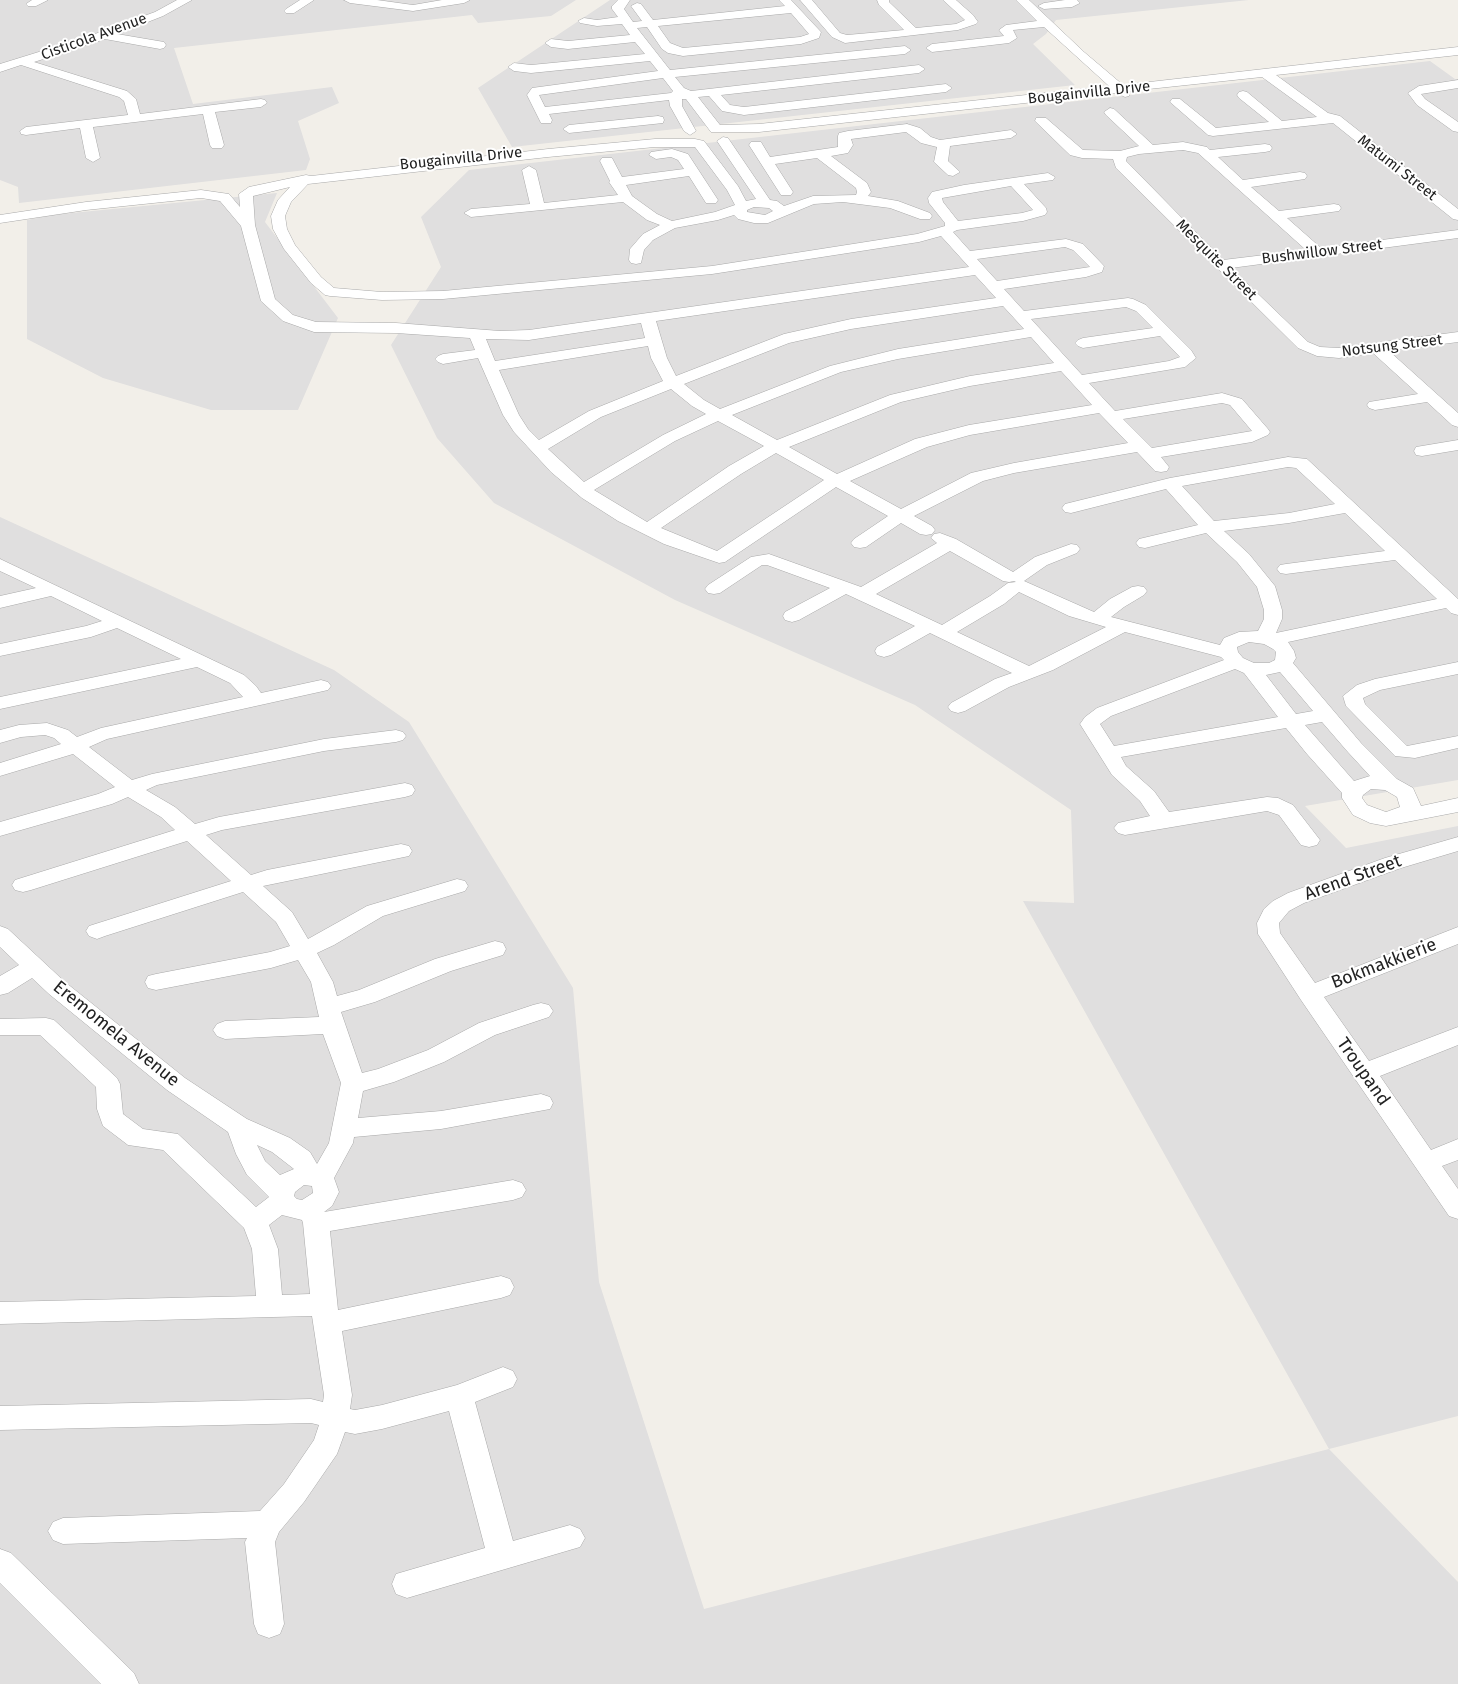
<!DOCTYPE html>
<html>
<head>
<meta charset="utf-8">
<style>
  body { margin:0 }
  canvas { display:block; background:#f2efe9 }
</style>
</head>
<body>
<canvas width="1458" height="1684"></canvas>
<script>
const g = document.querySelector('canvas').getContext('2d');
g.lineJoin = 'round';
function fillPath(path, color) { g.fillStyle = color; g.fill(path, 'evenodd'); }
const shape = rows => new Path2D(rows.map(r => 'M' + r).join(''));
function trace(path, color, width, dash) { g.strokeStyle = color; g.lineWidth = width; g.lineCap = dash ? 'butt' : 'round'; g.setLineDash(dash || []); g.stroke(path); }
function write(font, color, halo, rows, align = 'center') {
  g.font = font + ' "Fira Sans",sans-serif'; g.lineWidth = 4; g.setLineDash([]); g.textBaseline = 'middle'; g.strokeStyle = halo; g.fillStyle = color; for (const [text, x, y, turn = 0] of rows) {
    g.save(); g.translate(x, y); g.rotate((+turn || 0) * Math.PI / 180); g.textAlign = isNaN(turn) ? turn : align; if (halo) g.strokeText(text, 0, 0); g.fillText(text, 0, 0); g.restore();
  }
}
const residential = shape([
  [0,0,576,0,551,16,478,23,472,15,174,48,193,104,332,87,339,103,298,121,310,159,306,170,19,203,18,187,0,180],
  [610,0,1249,0,1056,20,1046,34,1033,44,1075,85,512,147,478,88],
  [1430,61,1455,79,1458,79,1458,780,1305,806,1346,848,1458,826,1458,1416,1329,1449,1458,1582,1458,1684,0,1684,0,517,334,670,409,722,573,988,599,1282,704,1609,1329,1449,1023,901,1074,903,1071,810,915,705,675,600,494,503,437,438,391,345,441,267,421,217,469,170],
  [277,193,265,222,338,318,298,410,211,410,103,378,27,339,27,220,51,215]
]);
const minor = shape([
  [32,0,48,0,36,6,28,6,26,4,32,0],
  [177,0,192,0,163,16,117,34,164,42,166,45,164,48,160,49,105,39,34,62,127,91,136,99,140,114,261,99,265,100,267,103,261,107,215,112,224,145,222,148,212,148,210,145,203,114,93,127,100,158,93,162,86,158,80,128,26,135,21,134,20,131,26,127,128,115,124,101,119,97,21,65,0,72,0,64,84,38,155,12,177,0],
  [300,0,314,0,294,13,286,13,284,11,286,9,300,0],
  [344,0,377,0,413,5,442,0,470,0,464,3,413,11,350,3,344,0],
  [618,0,630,0,624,9,633,22,642,21,631,6,637,3,641,4,653,20,785,6,779,0,791,0,821,32,819,38,801,44,683,56,668,53,662,49,647,27,637,28,670,70,905,46,911,50,905,54,675,77,684,88,691,91,919,65,925,69,919,73,721,95,730,105,744,107,946,84,952,88,946,92,744,115,722,111,709,96,698,97,720,125,759,124,1109,86,1044,27,1013,30,1017,38,1009,43,932,52,926,48,932,44,1004,36,999,30,1006,25,1037,21,1016,0,1029,0,1084,52,1123,85,1458,47,1458,55,1276,75,1328,113,1340,116,1458,209,1458,220,1453,219,1333,123,1213,136,1208,135,1170,102,1172,99,1180,99,1216,128,1269,122,1239,98,1237,95,1239,92,1243,91,1247,92,1282,121,1317,117,1262,77,1130,91,1129,96,1125,97,1117,93,759,132,711,132,686,99,682,99,682,106,696,131,690,135,684,131,670,106,669,100,549,114,552,120,551,123,541,123,527,95,532,88,658,71,650,61,531,73,514,71,508,67,514,63,531,65,645,54,635,42,568,49,551,47,545,43,551,39,568,41,630,35,622,24,597,26,580,23,578,21,584,18,597,20,618,17,612,9,612,6,618,0],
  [791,13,809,34,800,37,683,48,670,43,658,26,791,13],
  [663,78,673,91,671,93,545,107,539,95,663,78],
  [800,0,812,0,840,33,847,35,904,30,879,5,877,0,889,0,889,2,916,28,956,24,965,20,943,0,956,0,973,15,978,22,976,24,958,30,845,43,832,37,800,0],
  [1065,0,1077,0,1080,3,1072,7,1044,9,1038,6,1044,3,1065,0],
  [1458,80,1458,88,1421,94,1425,99,1458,122,1458,132,1453,131,1417,105,1408,93,1419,86,1458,80],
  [1110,108,1114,109,1153,145,1183,142,1207,147,1210,150,1265,144,1270,145,1272,148,1270,151,1265,152,1218,157,1243,180,1300,172,1305,173,1307,176,1305,179,1251,187,1279,211,1334,204,1339,205,1341,208,1339,211,1287,218,1321,248,1458,230,1458,238,1231,268,1308,342,1320,347,1339,348,1458,332,1458,342,1389,351,1458,413,1458,427,1452,425,1427,402,1375,410,1369,408,1367,405,1369,402,1418,394,1373,353,1339,358,1317,356,1298,348,1116,168,1113,159,1082,158,1070,155,1035,121,1036,118,1046,118,1083,150,1120,151,1139,146,1106,115,1104,112,1110,108],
  [1183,150,1198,153,1306,250,1223,260,1126,161,1127,157,1139,154,1183,150],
  [658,116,663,117,664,120,663,123,569,133,563,129,569,125,658,116],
  [907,124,920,128,931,137,940,140,1011,130,1017,134,1011,138,950,146,948,161,960,172,953,176,948,175,934,162,937,147,921,143,906,132,851,139,853,145,848,153,831,156,867,183,871,192,868,196,898,201,930,213,932,216,930,219,920,219,890,208,843,202,814,204,768,223,754,223,738,219,734,215,718,220,675,228,653,240,644,250,641,263,636,264,631,263,629,260,630,249,643,234,660,225,647,220,623,202,471,217,464,213,471,209,530,204,522,170,529,166,536,170,544,203,618,195,609,182,610,181,600,161,602,158,612,158,622,177,684,169,678,160,671,157,656,159,649,155,651,152,672,149,688,154,718,200,716,203,706,203,689,176,626,185,632,196,657,214,672,221,715,212,735,205,727,190,695,147,655,147,548,157,308,184,291,202,285,216,287,229,295,245,321,277,334,288,382,292,443,291,712,266,917,234,945,226,945,223,929,203,928,198,932,192,964,185,1048,173,1055,177,1053,180,1024,184,1046,208,1047,212,1045,215,1023,221,957,230,953,232,970,251,1066,239,1083,244,1104,266,1102,272,1086,277,1004,289,1024,311,1128,298,1133,299,1146,305,1191,350,1196,358,1185,367,1089,383,1115,411,1222,393,1242,399,1268,429,1270,432,1268,435,1252,442,1161,457,1169,467,1167,471,1161,472,1155,471,1137,452,1014,473,983,481,914,516,932,526,935,530,932,534,926,535,920,534,901,523,866,547,860,548,854,547,851,543,854,539,888,516,836,487,725,562,719,563,664,544,618,521,582,498,551,472,514,432,503,415,478,358,443,364,438,362,435,359,438,356,443,354,475,350,470,338,396,333,314,332,283,321,261,301,241,226,220,201,201,198,86,210,0,223,0,215,86,202,201,190,229,194,240,207,239,194,249,187,306,175,311,176,548,149,655,139,695,139,704,141,738,186,746,201,756,199,717,141,723,137,728,138,770,200,777,201,784,206,813,196,856,195,857,192,856,188,817,158,775,164,793,192,791,195,781,195,749,145,751,142,761,142,770,157,838,147,838,136,839,133,848,131,907,124],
  [1011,186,1033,210,1022,213,958,221,943,202,942,198,1011,186],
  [290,187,278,200,271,216,273,229,284,249,311,283,325,295,330,296,382,300,443,299,712,274,919,242,941,236,969,267,529,330,500,331,396,323,316,322,293,315,275,299,255,225,253,196,290,187],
  [754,207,769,208,773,211,765,215,747,212,747,210,754,207],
  [1065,247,1073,250,1090,267,997,281,977,259,1065,247],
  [975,275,996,298,851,319,784,334,676,376,667,358,656,321,975,275],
  [1003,306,1024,329,898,349,830,366,720,409,704,400,684,384,789,343,851,329,1003,306],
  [1126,307,1136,311,1153,328,1083,338,1078,340,1075,343,1078,346,1083,348,1160,336,1180,357,1169,361,1082,375,1031,319,1126,307],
  [641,323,645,338,495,361,486,339,529,340,641,323],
  [1031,337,1054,363,970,376,890,395,777,440,732,415,841,372,898,359,1031,337],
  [648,346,651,358,663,381,589,411,539,440,528,429,519,415,499,370,648,346],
  [1061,371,1092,405,969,425,915,439,837,474,789,447,901,402,970,386,1061,371],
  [671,389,692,406,706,414,663,435,584,482,548,449,601,417,671,389],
  [1222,403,1230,405,1252,431,1152,448,1123,419,1222,403],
  [1099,413,1128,443,1014,463,971,473,901,509,850,481,927,447,970,435,1099,413],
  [718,421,764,446,729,466,647,522,594,490,675,441,718,421],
  [776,453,824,480,717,551,661,528,741,474,776,453],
  [1458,440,1458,450,1422,456,1416,455,1414,451,1416,447,1458,440],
  [1288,457,1307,459,1458,599,1458,615,1451,613,1446,608,1288,642,1294,651,1296,658,1293,663,1361,743,1397,779,1413,788,1421,806,1458,798,1458,812,1386,826,1370,823,1353,815,1342,798,1342,793,1307,754,1286,728,1121,757,1126,766,1154,791,1169,812,1267,797,1278,798,1293,805,1320,840,1317,845,1309,847,1301,845,1279,815,1267,811,1125,835,1118,833,1114,828,1118,823,1150,816,1140,801,1112,775,1080,724,1085,717,1097,708,1224,660,1221,657,1125,632,1053,670,1009,687,965,711,958,713,951,711,948,707,951,703,995,679,1012,673,930,633,891,655,884,657,877,655,875,651,877,647,915,626,846,594,799,620,792,622,785,620,783,616,785,612,830,588,767,565,762,565,720,593,714,594,708,593,705,589,708,585,751,557,769,554,861,587,937,543,931,538,934,534,940,533,956,539,1013,572,1035,557,1071,544,1077,545,1080,549,1077,553,1047,565,1024,581,1094,612,1110,599,1132,587,1138,586,1144,587,1147,591,1144,595,1124,607,1111,617,1220,645,1224,638,1239,632,1258,631,1264,619,1264,610,1257,587,1237,562,1206,533,1145,548,1139,547,1136,543,1139,539,1198,525,1166,489,1071,513,1065,512,1062,508,1065,504,1170,478,1288,457],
  [1288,467,1296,468,1335,504,1289,513,1214,521,1182,486,1288,467],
  [1345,513,1385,551,1286,564,1280,565,1277,569,1280,573,1286,574,1395,560,1437,599,1276,633,1282,619,1282,610,1275,586,1249,554,1224,531,1289,523,1345,513],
  [950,551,1003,581,1009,582,1014,581,1016,582,1008,583,990,596,942,625,876,594,950,551],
  [1019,592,1069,616,1106,627,1029,666,957,632,1004,604,1019,592],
  [1249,642,1264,644,1273,649,1276,652,1275,660,1269,663,1254,663,1243,658,1238,652,1237,647,1249,642],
  [1235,669,1244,673,1278,717,1114,746,1100,724,1111,716,1235,669],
  [1280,672,1313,711,1296,714,1266,675,1280,672],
  [1322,722,1347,751,1370,776,1354,781,1305,725,1322,722],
  [1371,789,1385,790,1397,797,1400,807,1386,812,1367,805,1362,798,1363,795,1371,789],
  [0,559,244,675,256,686,261,693,321,680,328,682,331,686,328,690,107,739,89,747,132,780,152,774,324,739,396,730,403,732,406,736,403,740,396,742,324,751,157,785,146,790,175,807,195,824,219,817,405,783,412,785,415,790,412,795,405,797,222,830,206,835,251,875,267,870,401,844,409,846,412,851,409,856,263,886,292,912,308,939,367,906,457,879,465,881,468,886,465,891,383,916,334,945,317,953,333,982,337,996,359,990,435,959,495,941,503,943,506,949,503,955,451,971,375,1002,341,1012,362,1073,378,1069,428,1050,479,1023,533,1005,541,1003,549,1005,553,1011,549,1017,495,1035,444,1062,394,1082,363,1091,358,1118,441,1111,541,1094,550,1097,553,1103,550,1109,441,1129,354,1137,353,1143,334,1178,339,1192,332,1206,324,1212,513,1180,522,1183,526,1190,522,1197,513,1200,330,1231,338,1310,501,1276,510,1279,514,1287,510,1295,501,1298,342,1331,352,1395,350,1409,355,1410,382,1405,457,1385,503,1367,513,1371,517,1379,513,1387,475,1402,513,1541,570,1525,580,1529,585,1538,580,1547,407,1598,396,1594,392,1584,396,1574,485,1548,449,1411,382,1429,355,1434,345,1432,337,1454,304,1502,279,1532,275,1542,284,1624,280,1634,269,1638,258,1634,254,1624,245,1542,247,1538,63,1544,53,1540,48,1531,53,1522,63,1518,260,1511,284,1484,314,1440,319,1425,311,1423,0,1430,0,1406,311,1399,323,1402,324,1395,312,1316,0,1324,0,1302,256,1296,252,1249,244,1228,163,1150,128,1145,103,1126,97,1109,96,1087,40,1035,0,1035,0,1019,46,1018,54,1020,117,1078,120,1084,123,1114,143,1129,178,1134,256,1207,269,1197,247,1175,236,1154,228,1132,167,1090,49,994,32,978,8,993,0,995,0,976,19,965,0,947,0,926,8,929,65,982,185,1078,247,1119,290,1138,310,1152,317,1164,329,1143,341,1083,323,1034,225,1039,217,1036,213,1030,217,1024,225,1021,319,1017,311,982,298,960,271,968,156,990,148,988,145,982,148,976,156,974,270,952,290,946,276,922,243,892,105,936,97,939,89,936,86,931,89,926,231,881,187,841,31,890,23,892,15,890,12,885,15,880,175,830,161,817,128,797,112,804,0,836,0,822,98,794,115,787,73,754,0,776,0,763,61,744,54,738,45,735,21,737,0,743,0,730,19,725,47,723,68,730,77,737,101,728,243,697,230,683,197,667,0,709,0,697,181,659,117,628,91,637,0,656,0,644,86,626,102,621,51,596,0,608,0,596,36,588,0,571,0,559],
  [257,1145,272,1152,294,1169,280,1175,265,1161,257,1145],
  [304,1185,312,1186,313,1193,302,1200,297,1199,294,1196,295,1192,304,1185],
  [282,1215,302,1220,303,1223,310,1294,282,1295,278,1249,269,1225,282,1215],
  [1458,662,1458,674,1380,690,1363,698,1365,704,1407,746,1458,736,1458,748,1415,758,1395,756,1346,706,1343,696,1357,685,1375,679,1458,662],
  [1458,837,1458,851,1401,868,1304,903,1289,911,1279,923,1280,933,1315,983,1458,927,1458,944,1324,997,1369,1061,1458,1027,1458,1045,1380,1076,1431,1150,1458,1139,1458,1160,1442,1166,1458,1189,1458,1219,1449,1216,1301,1000,1258,934,1257,923,1264,909,1273,901,1288,893,1385,858,1458,837],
  [0,1549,11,1553,134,1673,139,1684,101,1684,0,1583,0,1549]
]);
const farStreetnames = [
  ["Cisticola Avenue",94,37,-20],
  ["Bougainvilla Drive",1089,93,-6],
  ["Bougainvilla Drive",461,159,-6],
  ["Matumi Street",1397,168,38],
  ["Bushwillow Street",1322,252,-7],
  ["Mesquite Street",1216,260,45],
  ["Notsung Street",1392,346,-7]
];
const streetNames = [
  ["Arend Street",1353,878,-20],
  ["Bokmakkierie",1384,964,-21],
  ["Eremomela Avenue",116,1034,39],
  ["Troupand",1363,1072,55]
];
fillPath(residential, '#e0dfdf');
trace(minor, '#a9a9a9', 1);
fillPath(minor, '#fff');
write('15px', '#222', '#fff', farStreetnames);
write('18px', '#222', '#fff', streetNames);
</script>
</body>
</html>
